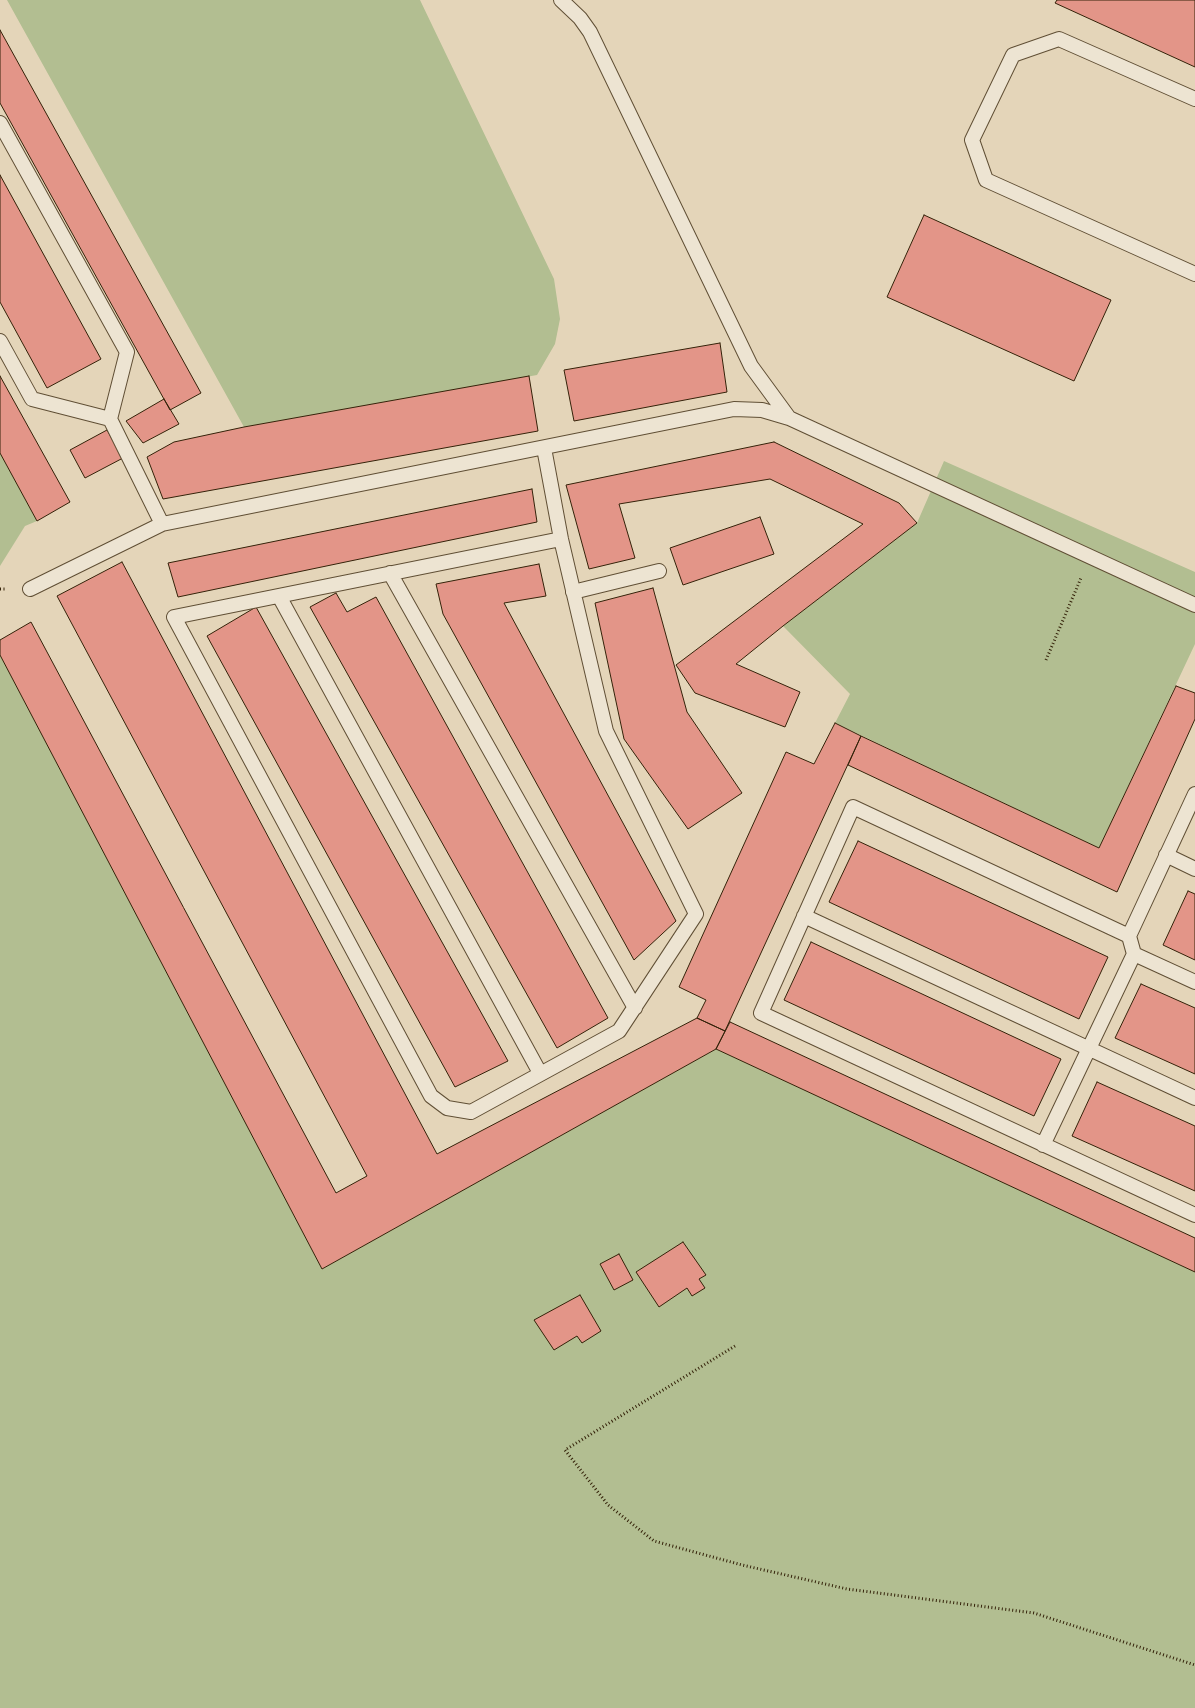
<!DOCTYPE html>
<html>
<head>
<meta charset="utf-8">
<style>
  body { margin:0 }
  canvas { display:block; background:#e4d5b9 }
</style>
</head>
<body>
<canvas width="1195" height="1708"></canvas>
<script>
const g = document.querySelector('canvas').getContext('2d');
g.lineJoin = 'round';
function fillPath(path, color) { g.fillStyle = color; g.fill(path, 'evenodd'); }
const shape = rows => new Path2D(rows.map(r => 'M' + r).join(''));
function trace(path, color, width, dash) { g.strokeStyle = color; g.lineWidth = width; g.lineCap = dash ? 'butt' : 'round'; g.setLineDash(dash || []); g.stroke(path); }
const green = shape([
  [7,0,420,0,554,279,560,319,555,344,537,375,244,427],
  [0,453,37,521,25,526,0,566],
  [944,461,1195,572,1195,644,1099,848,835,723,850,694,783,626,917,523],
  [0,655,322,1269,716,1049,1195,1272,1195,1708,0,1708]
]);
const building = shape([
  [1057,0,1195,0,1195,67,1055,3,1057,0],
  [0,30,201,393,170,410,0,103,0,30],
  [0,175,101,359,47,388,0,302,0,175],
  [924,215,1111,300,1074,381,887,297,924,215],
  [720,343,727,392,574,421,564,370,720,343],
  [0,376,70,502,37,521,0,453,0,376],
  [529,376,538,431,163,499,147,457,174,442,244,427,529,376],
  [164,399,179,424,143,443,126,421,164,399],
  [107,430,123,458,85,478,70,450,107,430],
  [774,442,899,503,917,523,783,626,736,664,800,692,785,727,695,693,676,665,863,524,770,479,619,504,635,558,589,569,566,485,774,442],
  [532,489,537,522,178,597,168,563,532,489],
  [760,517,774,554,683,585,670,548,760,517],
  [122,562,437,1154,697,1018,725,1031,716,1049,322,1269,0,655,0,640,31,622,336,1193,367,1176,57,596,122,562],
  [539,564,546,596,504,603,676,921,634,960,443,614,436,584,539,564],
  [653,588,687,712,742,793,688,829,624,739,595,603,653,588],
  [336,593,347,612,376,597,608,1018,557,1048,310,607,336,593],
  [256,607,508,1061,455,1087,207,636,256,607],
  [1176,686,1195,693,1195,719,1117,892,848,765,861,736,1099,848,1176,686],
  [835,723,861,736,725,1031,697,1018,706,1000,679,987,786,752,814,764,835,723],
  [858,841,1108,957,1079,1019,829,902,858,841],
  [1188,891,1195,894,1195,960,1163,945,1188,891],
  [811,942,1061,1059,1034,1116,784,1000,811,942],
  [1141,984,1195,1008,1195,1074,1115,1038,1141,984],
  [730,1022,1195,1238,1195,1272,716,1049,730,1022],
  [1097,1082,1195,1126,1195,1191,1072,1136,1097,1082],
  [683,1242,706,1275,699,1279,705,1288,692,1296,687,1288,659,1307,636,1272,683,1242],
  [619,1254,633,1280,614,1290,600,1264,619,1254],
  [580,1295,601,1331,582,1343,577,1336,554,1350,534,1320,580,1295]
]);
const path = shape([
  [0,589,7,589],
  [1046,660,1081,578],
  [735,1346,565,1450,608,1505,654,1541,742,1565,847,1589,1034,1613,1195,1665]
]);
const lane = shape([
  [561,0,580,18,590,32,751,366,789,418],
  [1195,99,1059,39,1013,55,972,140,986,180,1195,274],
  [0,123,127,352,110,419,162,524],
  [0,341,32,399,110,419],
  [544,448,561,539,606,731,696,914,619,1031,471,1112,447,1108,431,1096,174,617,561,539],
  [390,573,635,1008],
  [30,589,162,524,734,409,762,410,789,418,1195,605],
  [573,592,659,571],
  [279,596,540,1073],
  [1195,794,1129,936,1134,954,1195,982],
  [1166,855,1195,869],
  [804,916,1195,1098],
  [1129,936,853,807,761,1013,1195,1215],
  [1043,1145,1134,954]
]);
fillPath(green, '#b2be91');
fillPath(building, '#e39588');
trace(building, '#342209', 1);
trace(lane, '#604f35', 16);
trace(path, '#342209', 3, [1, 2.5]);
trace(lane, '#ede4d2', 14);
</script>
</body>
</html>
